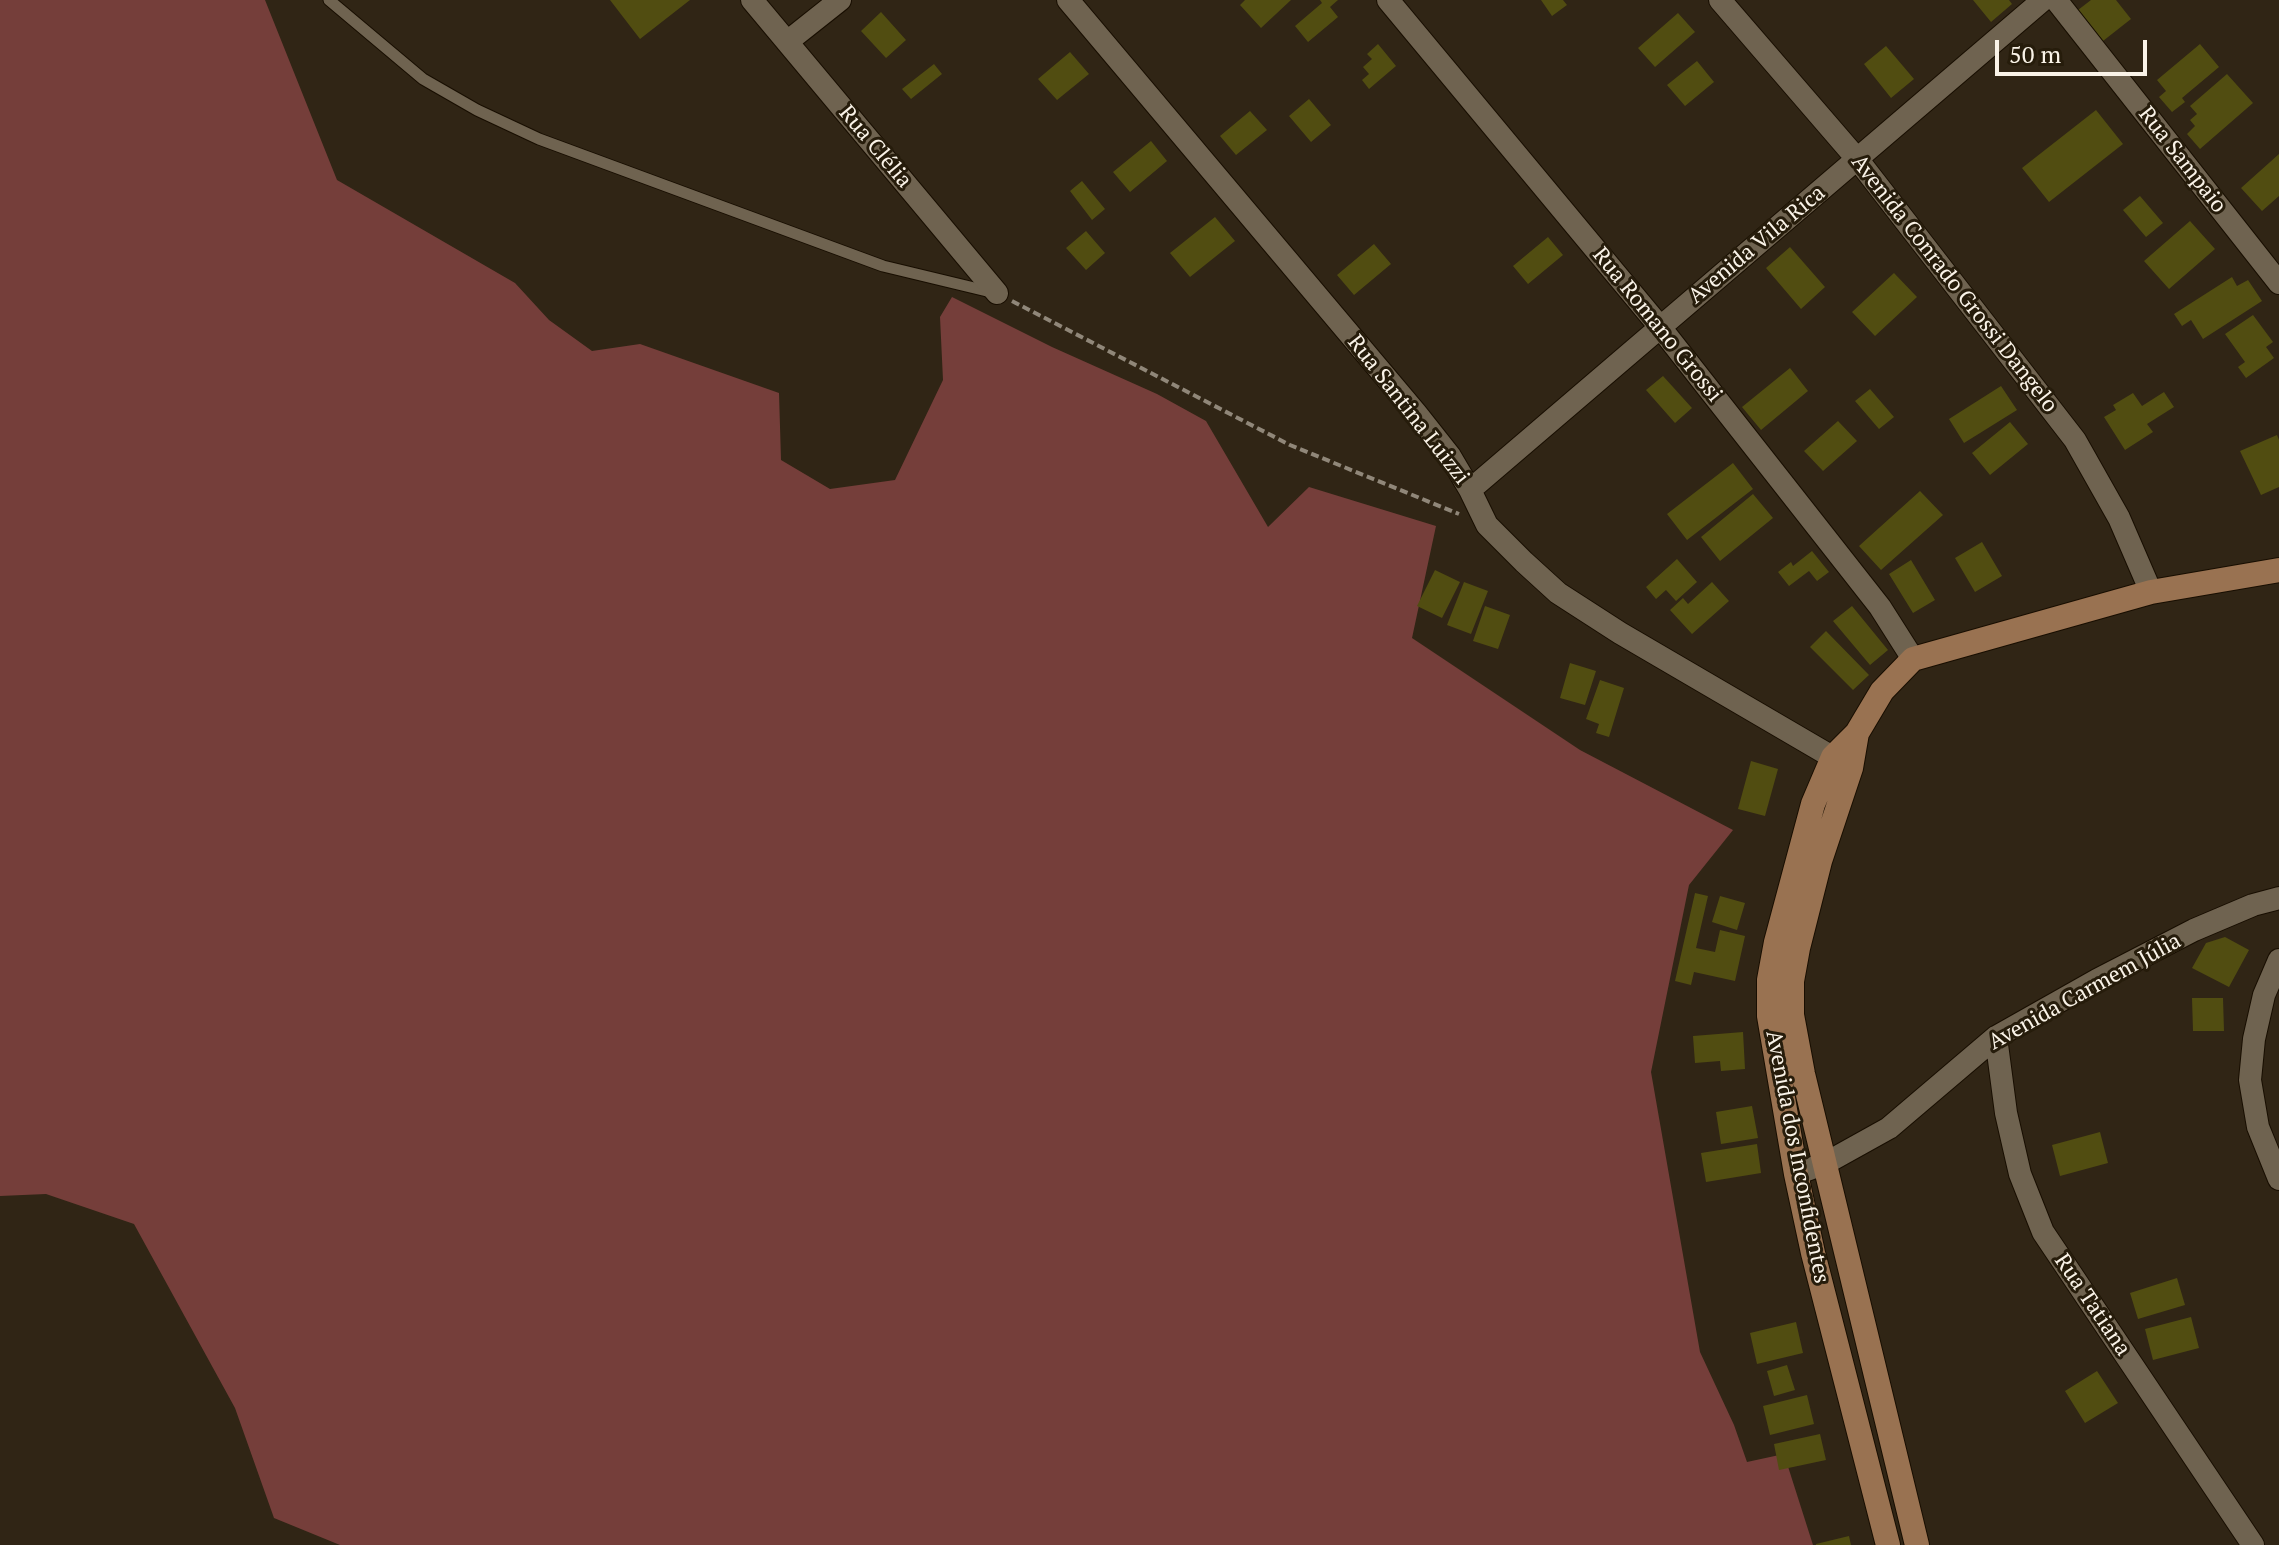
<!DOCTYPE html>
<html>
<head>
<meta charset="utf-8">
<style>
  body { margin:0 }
  #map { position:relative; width:2279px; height:1545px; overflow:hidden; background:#302515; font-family:"PT Serif",serif }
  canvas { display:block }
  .scale { position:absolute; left:1995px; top:40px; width:152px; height:36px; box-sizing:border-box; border:4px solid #faf3e8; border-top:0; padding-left:10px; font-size:24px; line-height:28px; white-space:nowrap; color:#faf3e8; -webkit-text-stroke:6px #261c0b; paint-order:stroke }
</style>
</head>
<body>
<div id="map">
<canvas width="2279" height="1545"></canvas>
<div class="scale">50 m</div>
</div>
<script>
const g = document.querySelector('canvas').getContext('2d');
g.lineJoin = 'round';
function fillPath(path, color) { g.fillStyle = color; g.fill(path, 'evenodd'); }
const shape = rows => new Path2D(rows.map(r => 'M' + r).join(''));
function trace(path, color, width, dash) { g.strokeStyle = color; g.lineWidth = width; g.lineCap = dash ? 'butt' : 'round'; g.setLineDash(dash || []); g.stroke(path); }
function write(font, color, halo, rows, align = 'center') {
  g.font = font + ' "PT Serif",serif'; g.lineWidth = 6; g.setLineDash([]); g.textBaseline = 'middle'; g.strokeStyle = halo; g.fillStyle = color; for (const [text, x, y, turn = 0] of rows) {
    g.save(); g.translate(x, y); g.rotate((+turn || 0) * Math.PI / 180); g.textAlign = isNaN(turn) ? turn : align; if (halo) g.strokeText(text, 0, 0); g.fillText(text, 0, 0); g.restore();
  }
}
const forest = shape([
  [0,0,265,0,337,180,515,283,549,320,592,351,640,344,779,393,781,460,830,489,895,480,943,380,940,317,952,297,1052,347,1157,394,1206,421,1268,527,1309,487,1436,526,1412,638,1580,750,1733,830,1689,885,1651,1072,1700,1352,1734,1425,1747,1462,1784,1454,1813,1545,340,1545,274,1518,235,1408,134,1224,46,1194,0,1196]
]);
const building = shape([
  [610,0,690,0,640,39],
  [1245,0,1291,0,1261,28,1240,5],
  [1320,0,1338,0,1330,7,1338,17,1308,42,1295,26,1322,3],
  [1541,0,1563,0,1567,5,1552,16],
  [1973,0,2009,0,2012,4,1991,22],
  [2091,0,2116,0,2131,19,2103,41,2078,10],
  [881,12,906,40,886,58,861,31],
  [1678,13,1695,32,1655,67,1638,48],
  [1378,44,1396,66,1369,89,1362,80,1369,74,1363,67,1372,59,1367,54],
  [2200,44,2219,67,2182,98,2185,102,2172,112,2159,97,2166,91,2157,80],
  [1886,46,1914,79,1891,98,1864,64],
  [1070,52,1089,74,1057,100,1038,79],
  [1697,61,1714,82,1685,106,1667,85],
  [934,64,942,74,911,99,902,89],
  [2227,74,2253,103,2200,149,2187,134,2195,126,2190,120,2197,114,2190,106],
  [1309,99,1331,125,1311,142,1289,116],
  [2096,110,2123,144,2049,202,2022,168],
  [1250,111,1267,130,1236,155,1220,136],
  [1151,141,1167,161,1130,192,1113,172],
  [2279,154,2279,196,2262,211,2241,188],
  [1082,181,1105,209,1092,220,1070,191],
  [2140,196,2163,223,2146,237,2123,210],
  [1215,217,1235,241,1190,277,1170,253],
  [2190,221,2215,249,2169,289,2144,261],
  [1086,231,1105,253,1086,270,1066,248],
  [1548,237,1563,255,1528,284,1513,266],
  [1374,244,1391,264,1354,295,1337,275],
  [1790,247,1825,287,1801,309,1766,268],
  [1894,273,1917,297,1875,336,1852,312],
  [2232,277,2237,286,2248,280,2262,301,2203,339,2191,320,2182,326,2174,314],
  [2253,315,2273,342,2266,347,2274,358,2246,378,2238,367,2245,362,2225,334],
  [1790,368,1808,391,1761,430,1742,407],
  [1663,376,1692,408,1675,423,1646,390],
  [2001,386,2017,410,1964,443,1949,419],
  [1870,389,1894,417,1879,429,1855,401],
  [2164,392,2174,407,2147,424,2153,432,2125,450,2104,417,2116,410,2113,405,2133,393,2142,406],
  [1838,421,1857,441,1823,471,1804,451],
  [2010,422,2028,444,1990,475,1972,453],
  [2277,435,2279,440,2279,487,2261,495,2240,451],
  [1733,463,1753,489,1687,540,1667,514],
  [1920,491,1943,515,1881,570,1859,546],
  [1753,494,1773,518,1720,561,1701,537],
  [1982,542,2002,576,1975,592,1955,558],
  [1812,551,1829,572,1817,581,1809,571,1789,586,1778,572,1791,562,1793,566],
  [1677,559,1697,582,1676,601,1666,590,1656,599,1646,587],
  [1911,560,1935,600,1913,613,1889,574],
  [1435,570,1460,582,1442,618,1417,606],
  [1464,582,1488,591,1471,634,1447,625],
  [1712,582,1729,601,1692,634,1670,610,1683,598,1688,604],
  [1485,606,1510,615,1498,649,1473,641],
  [1852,606,1888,650,1870,665,1833,621],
  [1826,631,1869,675,1853,690,1810,647],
  [1570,663,1596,671,1585,705,1560,698],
  [1600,680,1624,688,1609,737,1596,733,1599,724,1586,719],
  [1751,761,1778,769,1765,816,1738,809],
  [1695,893,1708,896,1696,948,1715,952,1720,930,1745,936,1735,981,1694,972,1691,985,1675,981],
  [1720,896,1745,903,1737,930,1712,922],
  [2225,937,2249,950,2229,987,2192,968,2206,943],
  [2192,998,2223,998,2224,1031,2193,1031],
  [1743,1032,1745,1069,1721,1071,1720,1061,1695,1063,1693,1036],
  [1752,1106,1758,1138,1721,1144,1716,1112],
  [2100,1132,2108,1163,2060,1176,2052,1145],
  [1757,1144,1761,1173,1706,1182,1701,1153],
  [2177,1278,2185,1305,2138,1319,2130,1293],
  [2191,1317,2199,1348,2153,1360,2145,1329],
  [1796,1322,1803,1353,1757,1364,1750,1333],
  [1787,1365,1795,1390,1774,1396,1767,1371],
  [2097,1371,2118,1403,2085,1423,2065,1391],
  [1807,1395,1814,1424,1770,1435,1763,1406],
  [1820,1434,1826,1460,1779,1470,1774,1444],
  [1849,1536,1851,1545,1816,1545,1816,1544]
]);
const path = shape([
  [1012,301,1290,445,1459,514]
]);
const lane = shape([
  [329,0,423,79,477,110,539,139,883,266,991,292]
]);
const street = shape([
  [752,0,997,293],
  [1068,0,1416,413,1450,456,1470,490,1487,525,1524,562,1558,593,1620,633,1846,765],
  [1388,0,1660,327,1880,607,1913,659],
  [1720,0,1858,160,2075,440,2119,518,2151,592],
  [2056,0,2279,283],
  [787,42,840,0],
  [1470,490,2043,0],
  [2279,960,2264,995,2254,1039,2250,1080,2258,1127,2279,1179],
  [1996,1037,2006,1113,2020,1174,2043,1232,2253,1545],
  [1796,1174,1826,1163,1889,1128,1996,1037,2097,980,2194,930,2253,905,2279,898]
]);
const secondary = shape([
  [1857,733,1851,768,1820,861,1798,948,1792,981,1792,1015,1803,1074,1917,1545],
  [1888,1545,1813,1253,1796,1174,1769,1016,1769,980,1776,942,1813,804,1833,757,1857,733,1882,691,1913,659,2151,592,2279,570]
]);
const streetNames = [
  ["Rua Clélia",875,147,50],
  ["Rua Sampaio",2182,160,52],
  ["Avenida Vila Rica",1757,245,-40],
  ["Avenida Conrado Grossi Dangelo",1954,284,52],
  ["Rua Romano Grossi",1657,325,51],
  ["Rua Santina Luizzi",1408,410,52],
  ["Avenida Carmem Júlia",2085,992,-29],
  ["Avenida dos Inconfidentes",1797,1157,79],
  ["Rua Tatiana",2092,1305,56]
];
fillPath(forest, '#753e3a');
fillPath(building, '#514d11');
trace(lane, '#180e01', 13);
trace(street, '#180e01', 24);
trace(secondary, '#180e01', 26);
trace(path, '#908779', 4, [8, 4]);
trace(lane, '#6f6350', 11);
trace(street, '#6f6350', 22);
trace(secondary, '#997251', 24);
write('22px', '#faf3e8', '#261c0b', streetNames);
</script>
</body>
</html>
